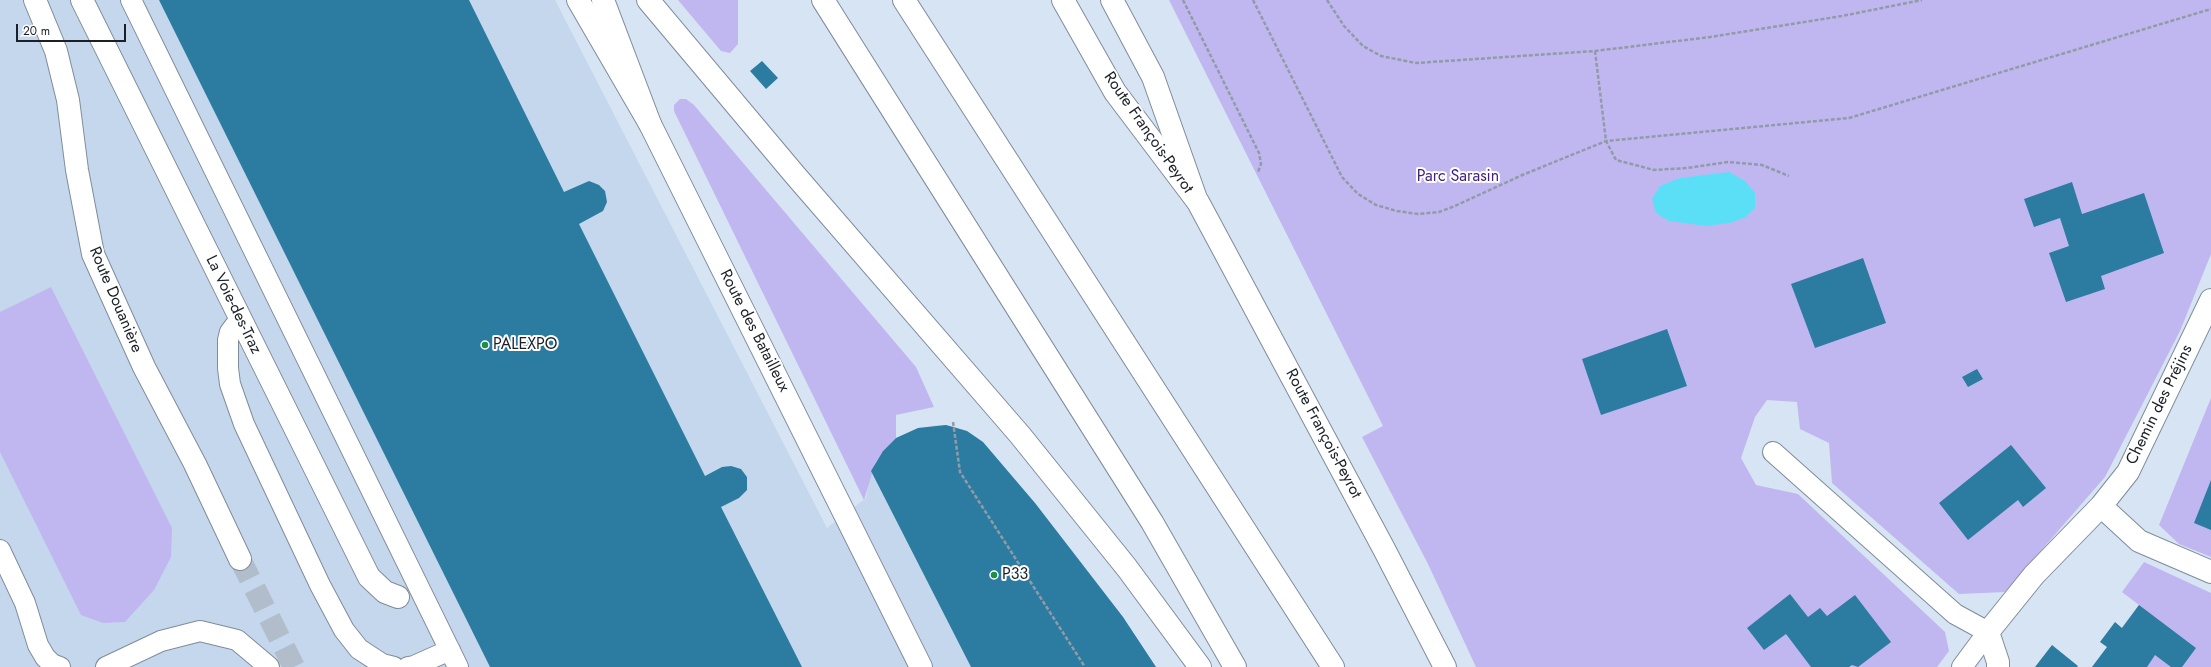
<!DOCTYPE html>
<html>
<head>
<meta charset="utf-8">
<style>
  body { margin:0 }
  #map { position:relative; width:2211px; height:667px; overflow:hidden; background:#d6e4f4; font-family:Jost,sans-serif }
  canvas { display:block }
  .scale { position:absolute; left:16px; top:24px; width:110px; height:18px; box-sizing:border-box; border:2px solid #1b2026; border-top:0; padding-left:5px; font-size:12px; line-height:14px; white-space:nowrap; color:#1b2026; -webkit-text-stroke:3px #fff; paint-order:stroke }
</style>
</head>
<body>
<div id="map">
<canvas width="2211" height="667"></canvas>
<div class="scale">20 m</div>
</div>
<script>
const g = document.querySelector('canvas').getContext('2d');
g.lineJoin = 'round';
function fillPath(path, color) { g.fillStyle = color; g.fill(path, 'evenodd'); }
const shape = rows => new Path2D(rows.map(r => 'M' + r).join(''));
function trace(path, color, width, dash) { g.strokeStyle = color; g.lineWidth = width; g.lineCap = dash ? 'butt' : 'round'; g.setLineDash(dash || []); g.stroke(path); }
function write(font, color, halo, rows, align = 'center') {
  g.font = font + ' Jost,sans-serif'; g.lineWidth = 4; g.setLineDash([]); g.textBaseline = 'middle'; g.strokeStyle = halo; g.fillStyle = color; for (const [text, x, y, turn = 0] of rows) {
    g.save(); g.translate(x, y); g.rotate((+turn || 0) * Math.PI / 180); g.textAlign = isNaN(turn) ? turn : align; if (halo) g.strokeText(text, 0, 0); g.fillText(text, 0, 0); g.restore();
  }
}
const built = shape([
  [0,0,555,0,827,528,866,498,871,471,875,464,883,451,896,438,918,428,937,425,952,426,967,431,983,442,1035,503,1123,617,1156,667,0,667]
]);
const green = shape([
  [678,0,738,0,738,44,730,53,721,51],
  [1169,0,2211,0,2211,254,2180,331,2105,477,2005,592,1959,594,1832,483,1829,443,1800,429,1797,402,1767,400,1755,417,1741,458,1756,485,1798,494,1945,632,1949,651,1937,667,1476,667,1428,564,1362,437,1383,426],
  [680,99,686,99,694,105,916,367,934,407,896,415,896,438,883,451,875,464,864,500,674,111,674,105],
  [51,287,172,528,171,557,154,590,125,622,103,623,81,615,0,452,0,312],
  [2211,398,2211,557,2179,544,2159,525],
  [2144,562,2211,593,2211,667,2092,667,2139,605,2122,592]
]);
const water = shape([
  [1729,172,1745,181,1755,193,1755,208,1746,217,1730,223,1706,226,1669,221,1656,213,1652,199,1660,186,1680,178]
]);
const building = shape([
  [159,0,469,0,564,192,589,181,599,185,605,191,607,202,603,211,579,224,705,476,722,467,731,466,741,469,747,477,747,490,739,498,721,507,802,667,490,667],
  [762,61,778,78,766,89,750,71],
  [2072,182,2082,214,2144,193,2164,253,2101,276,2105,289,2066,302,2049,253,2069,246,2060,218,2034,227,2024,199],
  [1863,258,1886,323,1815,348,1791,284],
  [1667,329,1687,386,1601,415,1582,359],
  [1977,369,1983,379,1968,387,1962,377],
  [946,425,967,431,983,442,1035,503,1123,617,1156,667,971,667,871,471,883,451,896,438,918,428],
  [2011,445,2046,488,2023,507,2018,500,1968,540,1939,503],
  [2211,480,2211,530,2194,523],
  [1790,594,1808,617,1820,608,1827,616,1855,595,1891,642,1858,667,1852,665,1849,667,1811,667,1786,634,1764,650,1747,628],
  [2139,605,2196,648,2182,667,2171,667,2155,655,2147,667,2092,667,2107,647,2100,642,2115,622,2122,628],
  [2052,645,2078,666,2077,667,2035,667]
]);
const tertiaryTunnel = shape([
  [240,559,294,667]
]);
const path = shape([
  [1183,0,1259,153,1261,164,1258,172],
  [1253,0,1342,177,1358,194,1376,205,1397,211,1418,214,1439,212,1455,206,1520,176,1606,141,1849,118,2211,9],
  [1327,0,1344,26,1363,46,1381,56,1416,63,1595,51,1710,37,1842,16,1922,0],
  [1595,51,1606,141,1616,160,1654,170,1687,168,1728,162,1762,165,1789,176],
  [953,422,960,472,1085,667]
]);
const service = shape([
  [131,0,458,667],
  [240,319,230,332,228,340,228,368,230,384,244,424,320,585,344,630,359,649,382,664,394,667],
  [1773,452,1955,614,1988,632,1962,667],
  [0,550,25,603,38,645,45,657,52,664,60,667],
  [106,667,161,641,200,631,237,640,269,667],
  [408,667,414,666,450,650]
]);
const minor = shape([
  [82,0,369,577,385,592,398,597],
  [1112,0,1153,77,1195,196],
  [2101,506,2139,541,2211,572],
  [1998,667,1998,662,1988,632,2034,575,2101,506,2128,472,2211,300]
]);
const tertiary = shape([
  [35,0,56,51,68,100,77,170,93,254,144,367,195,464,240,559]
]);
const primary = shape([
  [578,0,650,124,921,667],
  [1063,0,1115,92,1198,202,1384,549,1445,667]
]);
const motorway = shape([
  [603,0,650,124],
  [648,0,795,175,1020,435,1127,568,1200,667],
  [823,0,1152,522,1235,667],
  [904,0,1333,667]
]);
const markers = [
  [485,345,4,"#1d8f49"],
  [994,575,4,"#1d8f49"]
];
const streetNames = [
  ["Route François-Peyrot",1148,133,55],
  ["Route Douanière",115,300,67],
  ["La Voie-des-Traz",233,305,64],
  ["Route des Batailleux",754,331,63],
  ["Chemin des Préjins",2160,405,-64],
  ["Route François-Peyrot",1323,434,62]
];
const parkNames = [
  ["Parc Sarasin",1458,177]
];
const poiNames = [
  ["PALEXPO",493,345],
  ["P33",1002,575]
];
fillPath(built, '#c5d7ed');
fillPath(green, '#c1b7f0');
fillPath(water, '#5bdff7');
fillPath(building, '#2b7ca0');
trace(tertiaryTunnel, '#b1bdcb', 22, [22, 11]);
trace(service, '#7f8c9a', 22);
trace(minor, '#7f8c9a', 24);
trace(tertiary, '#7f8c9a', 24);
trace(primary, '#7f8c9a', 24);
trace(motorway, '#7f8c9a', 24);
trace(path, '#919ba8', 2.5, [4, 2]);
trace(service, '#fff', 20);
trace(minor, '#fff', 22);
trace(tertiary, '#fff', 22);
trace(primary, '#fff', 22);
trace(motorway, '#fff', 22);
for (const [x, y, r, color] of markers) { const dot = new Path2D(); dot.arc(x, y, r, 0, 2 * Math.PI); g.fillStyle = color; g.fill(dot); trace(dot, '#fff', 1.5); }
write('16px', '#1b2026', '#fff', streetNames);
write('16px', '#3f1e7c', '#fff', parkNames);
write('16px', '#1b2026', '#fff', poiNames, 'left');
</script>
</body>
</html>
